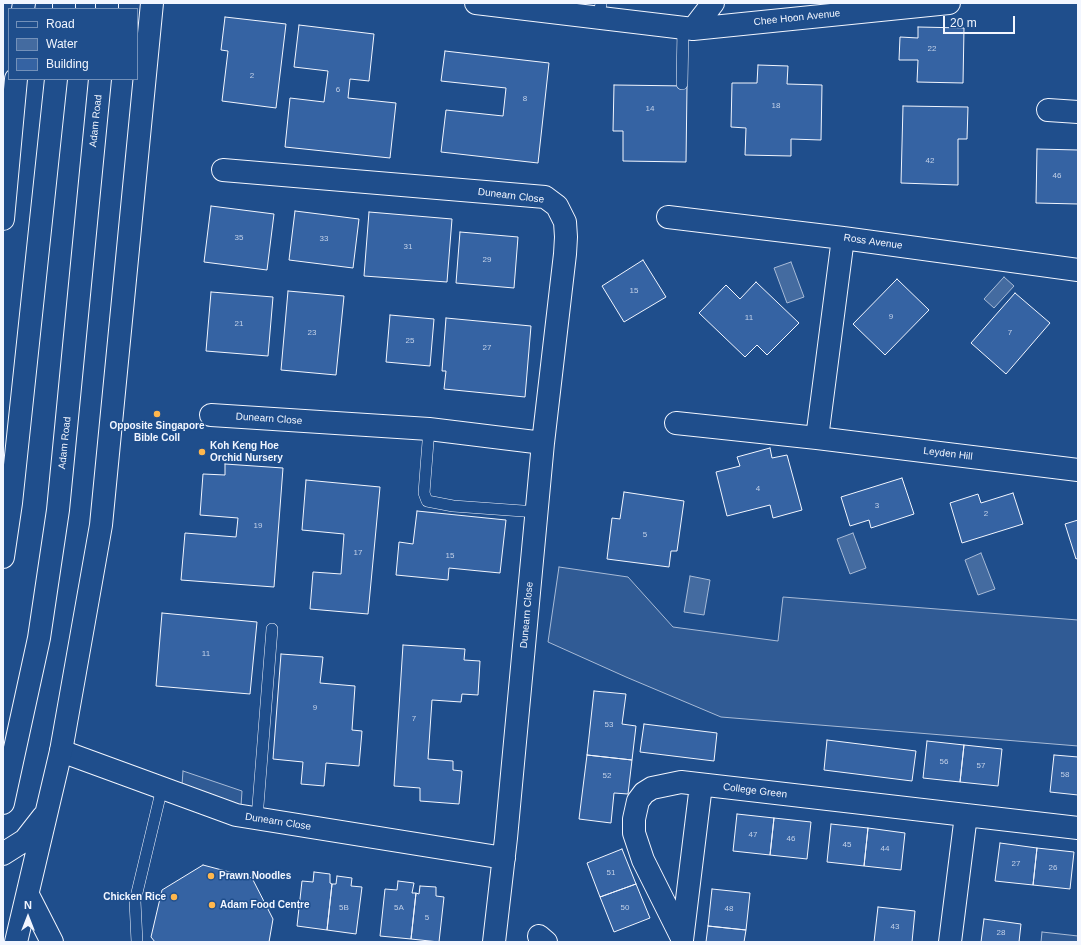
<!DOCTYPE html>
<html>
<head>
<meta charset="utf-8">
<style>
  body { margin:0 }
  #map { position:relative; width:1081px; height:945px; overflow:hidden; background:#1f4e8c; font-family:Arial,sans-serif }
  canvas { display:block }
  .frame { position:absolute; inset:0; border:4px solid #f2f6ff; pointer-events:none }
  .legend { position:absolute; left:8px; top:8px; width:130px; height:72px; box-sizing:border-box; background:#1f4e8c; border:1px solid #7391ba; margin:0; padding:5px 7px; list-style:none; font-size:12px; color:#f2f6ff }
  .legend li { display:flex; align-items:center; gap:8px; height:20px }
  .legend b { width:20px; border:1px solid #7391ba }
  .north { position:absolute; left:8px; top:897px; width:40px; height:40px; -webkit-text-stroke:3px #1f4e8c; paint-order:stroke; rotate:0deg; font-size:11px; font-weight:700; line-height:16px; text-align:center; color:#f2f6ff }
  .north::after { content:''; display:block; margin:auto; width:14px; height:18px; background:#f2f6ff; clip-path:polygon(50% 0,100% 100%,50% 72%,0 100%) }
  .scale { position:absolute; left:943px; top:16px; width:72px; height:18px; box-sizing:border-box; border:2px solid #f2f6ff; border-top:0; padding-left:5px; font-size:12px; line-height:14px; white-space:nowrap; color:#f2f6ff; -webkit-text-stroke:3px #1f4e8c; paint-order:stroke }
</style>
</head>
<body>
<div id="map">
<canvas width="1081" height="945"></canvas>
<div class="frame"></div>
<ul class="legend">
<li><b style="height:5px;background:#1f4e8c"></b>Road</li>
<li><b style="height:11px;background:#446ba0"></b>Water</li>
<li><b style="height:11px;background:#3563a3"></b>Building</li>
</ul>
<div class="north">N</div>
<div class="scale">20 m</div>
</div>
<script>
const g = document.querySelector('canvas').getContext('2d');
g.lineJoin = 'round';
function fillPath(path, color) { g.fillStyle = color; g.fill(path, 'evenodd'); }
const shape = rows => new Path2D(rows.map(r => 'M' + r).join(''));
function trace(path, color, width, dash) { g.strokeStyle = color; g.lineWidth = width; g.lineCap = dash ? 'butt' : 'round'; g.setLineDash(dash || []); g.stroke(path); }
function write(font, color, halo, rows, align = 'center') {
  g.font = font + ' Arial,sans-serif'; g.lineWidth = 3; g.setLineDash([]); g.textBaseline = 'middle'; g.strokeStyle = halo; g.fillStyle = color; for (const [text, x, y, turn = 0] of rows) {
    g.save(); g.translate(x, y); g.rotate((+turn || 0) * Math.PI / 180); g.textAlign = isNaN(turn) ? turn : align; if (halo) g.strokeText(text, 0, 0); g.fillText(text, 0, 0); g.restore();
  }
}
const built = shape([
  [559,567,628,577,673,627,778,641,783,597,1078,620,1078,746,721,717,626,677,548,642,559,567],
  [183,771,242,791,241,806,182,785,183,771],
  [1042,932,1078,936,1078,942,1041,942,1042,932]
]);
const water = shape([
  [791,262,804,297,787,303,774,268,791,262],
  [1004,277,1014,286,994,308,984,299,1004,277],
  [853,533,866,568,850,574,837,539,853,533],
  [981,553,995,589,978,595,965,560,981,553],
  [690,576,710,580,704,615,684,612,690,576]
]);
const building = shape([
  [225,17,286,24,276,108,222,101,228,51,221,50,225,17],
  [299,25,374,34,369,81,350,79,348,98,396,103,390,158,285,147,290,98,324,102,328,71,294,67,299,25],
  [918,27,964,28,963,83,917,82,918,60,899,60,900,37,918,38,918,27],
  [445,51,549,63,538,163,441,152,446,110,503,116,506,88,441,81,445,51],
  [758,65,788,66,787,84,822,85,821,140,791,139,791,156,745,155,746,128,731,127,732,83,757,83,758,65],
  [614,85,687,86,686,162,623,161,623,131,613,131,614,85],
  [903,106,968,107,967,139,958,139,958,185,901,183,903,106],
  [1037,149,1078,150,1078,204,1036,203,1037,149],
  [211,206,274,214,267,270,204,262,211,206],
  [295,211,359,219,353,268,289,260,295,211],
  [369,212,452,219,447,282,364,276,369,212],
  [460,232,518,237,514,288,456,283,460,232],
  [643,260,666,297,624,322,602,286,643,260],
  [897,279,929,310,885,355,853,324,897,279],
  [756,282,799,323,767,355,757,345,745,357,699,313,726,285,740,299,756,282],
  [288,291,344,296,336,375,281,370,288,291],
  [211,292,273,297,268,356,206,351,211,292],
  [1015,293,1050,323,1006,374,971,343,1015,293],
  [390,315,434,319,430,366,386,362,390,315],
  [446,318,531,326,525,397,444,389,446,371,442,371,446,318],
  [770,448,772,458,787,455,802,510,773,518,770,505,727,516,716,472,740,466,737,457,770,448],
  [225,464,283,468,274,587,181,580,185,533,236,537,238,518,200,515,203,474,225,475,225,464],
  [902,478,914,514,871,528,869,520,850,526,841,497,902,478],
  [306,480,380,487,368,614,310,609,313,572,341,574,344,534,302,530,306,480],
  [624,492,684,501,677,551,671,551,669,567,607,559,612,518,620,519,624,492],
  [1013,493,1023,524,962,543,950,503,978,494,981,503,1013,493],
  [417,511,506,520,500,573,449,568,448,580,396,575,399,542,413,544,417,511],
  [1078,520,1078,558,1076,559,1065,524,1078,520],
  [162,613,257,622,250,694,156,686,162,613],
  [403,645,465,649,464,660,480,661,478,695,462,694,461,702,432,700,428,759,453,761,453,770,462,771,459,804,420,801,420,788,394,786,403,645],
  [281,654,323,657,320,683,355,686,352,730,362,731,359,766,326,763,324,786,301,784,303,762,273,759,281,654],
  [594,691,626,694,622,724,636,726,632,760,587,755,594,691],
  [644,724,717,733,714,761,640,752,644,724],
  [827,740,916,751,912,781,824,770,827,740],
  [927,741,964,745,960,782,923,778,927,741],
  [964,745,1002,749,998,786,960,782,964,745],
  [587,755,632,760,628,794,614,793,611,823,579,819,587,755],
  [1054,755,1078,757,1078,795,1050,792,1054,755],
  [737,814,774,818,770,855,733,851,737,814],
  [774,818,811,822,807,859,770,855,774,818],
  [831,824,868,828,864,866,827,862,831,824],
  [868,828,905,833,901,870,864,866,868,828],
  [1000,843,1037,848,1033,885,995,881,1000,843],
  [1037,848,1074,852,1070,889,1033,885,1037,848],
  [622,849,636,884,600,897,587,863,622,849],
  [203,865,252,878,273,919,269,942,155,942,151,937,162,890,203,865],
  [314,872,330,874,330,883,332,884,327,930,297,926,302,881,313,882,314,872],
  [337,876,352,878,351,886,362,887,356,934,327,930,332,884,336,884,337,876],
  [398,881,414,883,412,893,416,893,411,939,380,936,385,889,397,890,398,881],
  [636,884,650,918,614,932,600,897,636,884],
  [420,886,436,887,436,896,444,897,439,942,411,939,416,893,419,894,420,886],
  [712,889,750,893,746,930,708,926,712,889],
  [878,907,915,911,912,942,874,942,878,907],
  [984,919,1021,924,1019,942,981,942,984,919],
  [708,926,746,930,744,942,706,942,708,926]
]);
const service = shape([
  [599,17,601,3],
  [682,84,683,28],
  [429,429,424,493,427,501,453,506,537,512],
  [257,818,272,629],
  [137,942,135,901,162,788]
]);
const minor = shape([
  [476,3,693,29,949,3],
  [693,29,713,3],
  [1048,110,1078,112],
  [223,170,545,197,557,206,565,222,566,237,565,254,543,443,506,838,494,942],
  [668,217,843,238,1078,270],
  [211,415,429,429,543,443],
  [676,423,817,438,1078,470],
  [817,438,843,238],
  [61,751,236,815,504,858],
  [539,936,546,942],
  [682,938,643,860,634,833,634,819,638,801,644,793,652,788,681,782,1078,828],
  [682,940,701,785],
  [950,942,966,815]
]);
const trunk = shape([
  [23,9,24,3],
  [64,9,64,3],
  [107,9,107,3],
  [3,219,16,79],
  [3,557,11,503,56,79],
  [3,803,39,638,58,510,100,79],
  [3,854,25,840,43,817],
  [28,895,52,942],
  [16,942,61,751,101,525,152,3]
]);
const markers = [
  [157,414,4,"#ffb74d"],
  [202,452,4,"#ffb74d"],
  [211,876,4,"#ffb74d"],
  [174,897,4,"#ffb74d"],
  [212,905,4,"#ffb74d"]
];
const numberNames = [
  ["22",932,49],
  ["2",252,76],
  ["6",338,90],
  ["8",525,99],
  ["18",776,106],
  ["14",650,109],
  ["42",930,161],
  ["46",1057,176],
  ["35",239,238],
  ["33",324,239],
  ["31",408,247],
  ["29",487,260],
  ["15",634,291],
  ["9",891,317],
  ["11",749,318],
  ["21",239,324],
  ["23",312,333],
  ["7",1010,333],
  ["25",410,341],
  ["27",487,348],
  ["4",758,489],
  ["3",877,506],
  ["2",986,514],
  ["19",258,526],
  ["5",645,535],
  ["17",358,553],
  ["15",450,556],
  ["11",206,654],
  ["9",315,708],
  ["7",414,719],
  ["53",609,725],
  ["56",944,762],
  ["57",981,766],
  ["58",1065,775],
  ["52",607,776],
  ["47",753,835],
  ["46",791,839],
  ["45",847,845],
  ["44",885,849],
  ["27",1016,864],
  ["26",1053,868],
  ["51",611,873],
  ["5B",344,908],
  ["5A",399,908],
  ["50",625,908],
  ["48",729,909],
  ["5",427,918],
  ["43",895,927],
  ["28",1001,933]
];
const streetNames = [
  ["Chee Hoon Avenue",797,18,-6],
  ["Adam Road",96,121,-84],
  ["Dunearn Close",511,196,7],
  ["Ross Avenue",873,242,8],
  ["Dunearn Close",269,419,4],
  ["Adam Road",65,443,-84],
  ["Leyden Hill",948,454,7],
  ["Dunearn Close",527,615,-85],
  ["College Green",755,791,7],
  ["Dunearn Close",278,822,9]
];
const poiNames = [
  ["Opposite Singapore",157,426,"center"],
  ["Bible Coll",157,438,"center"],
  ["Koh Keng Hoe",210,446],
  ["Orchid Nursery",210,458],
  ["Prawn Noodles",219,876],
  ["Chicken Rice",166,897,"right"],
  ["Adam Food Centre",220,905]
];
fillPath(built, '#305b95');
trace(built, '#a8bbd7', 1);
fillPath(water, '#446ba0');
trace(water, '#a8bbd7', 1);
fillPath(building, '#3563a3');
trace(building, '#f2f6ff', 1);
trace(service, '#f2f6ff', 12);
trace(minor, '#f2f6ff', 24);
trace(trunk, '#f2f6ff', 24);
trace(service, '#1f4e8c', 11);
trace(minor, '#1f4e8c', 22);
trace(trunk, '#1f4e8c', 22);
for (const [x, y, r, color] of markers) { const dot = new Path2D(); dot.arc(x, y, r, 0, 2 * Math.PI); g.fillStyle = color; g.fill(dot); trace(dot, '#1f4e8c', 1.5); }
write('8px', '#c3d1e8', null, numberNames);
write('10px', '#f2f6ff', '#1f4e8c', streetNames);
write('bold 10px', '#f2f6ff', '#1f4e8c', poiNames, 'left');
</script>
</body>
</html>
